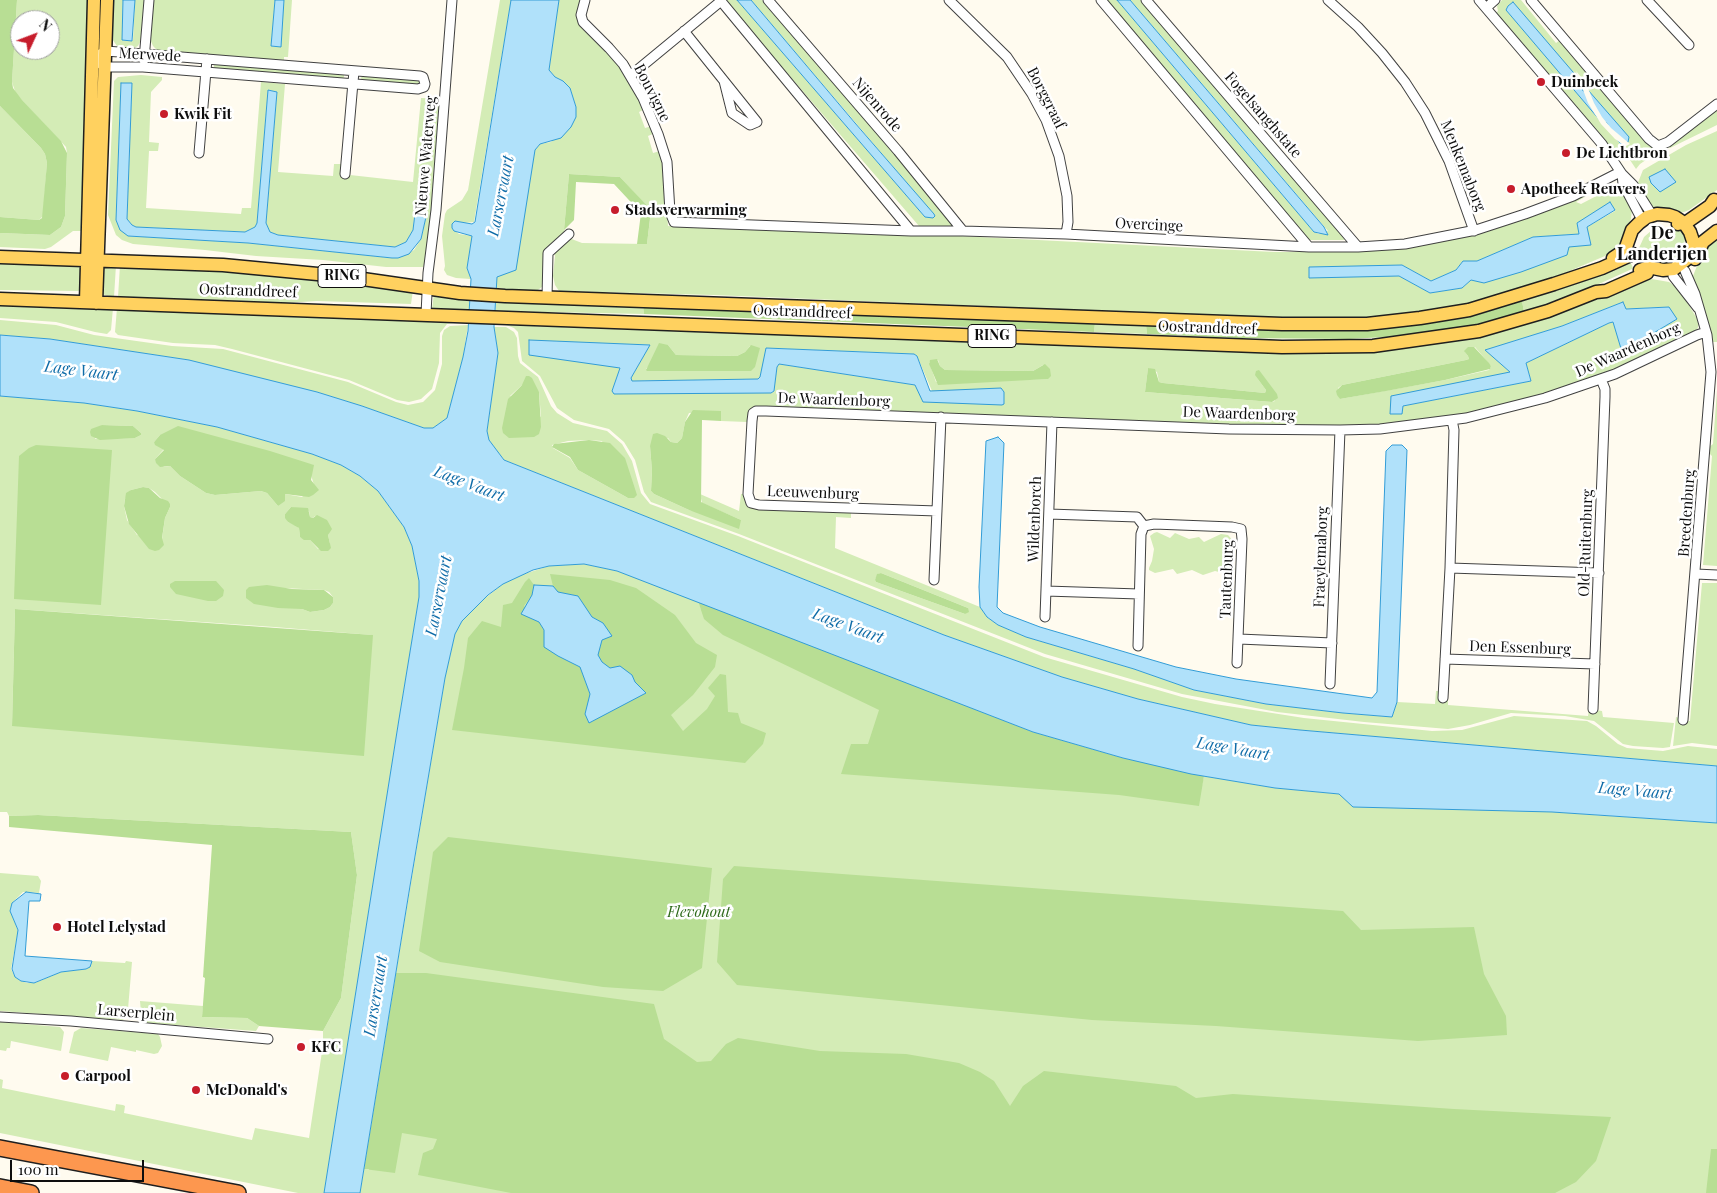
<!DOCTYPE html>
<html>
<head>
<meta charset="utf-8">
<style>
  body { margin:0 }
  #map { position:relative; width:1717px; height:1193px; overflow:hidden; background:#fffbef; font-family:"Playfair Display",serif }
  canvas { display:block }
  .north { position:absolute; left:10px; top:10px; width:50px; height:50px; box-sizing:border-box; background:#fff; border:1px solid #9f9f9f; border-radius:50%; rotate:47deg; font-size:14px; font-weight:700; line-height:20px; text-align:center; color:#0e0e0e }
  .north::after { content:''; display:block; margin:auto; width:18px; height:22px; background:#c71d2c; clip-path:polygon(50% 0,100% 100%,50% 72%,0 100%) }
  .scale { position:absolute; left:10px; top:1160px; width:134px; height:22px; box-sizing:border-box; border:2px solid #0e0e0e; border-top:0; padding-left:6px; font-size:15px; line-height:18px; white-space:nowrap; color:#0e0e0e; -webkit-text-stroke:4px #fff; paint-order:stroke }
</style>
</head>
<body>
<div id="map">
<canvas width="1717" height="1193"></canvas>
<div class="north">N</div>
<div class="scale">100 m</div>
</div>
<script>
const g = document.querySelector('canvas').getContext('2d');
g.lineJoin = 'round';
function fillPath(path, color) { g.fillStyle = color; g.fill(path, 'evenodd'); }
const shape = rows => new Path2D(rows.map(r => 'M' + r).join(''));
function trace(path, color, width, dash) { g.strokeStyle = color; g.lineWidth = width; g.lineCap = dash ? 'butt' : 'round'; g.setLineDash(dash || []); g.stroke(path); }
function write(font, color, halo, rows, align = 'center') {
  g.font = font + ' "Playfair Display",serif'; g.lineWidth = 5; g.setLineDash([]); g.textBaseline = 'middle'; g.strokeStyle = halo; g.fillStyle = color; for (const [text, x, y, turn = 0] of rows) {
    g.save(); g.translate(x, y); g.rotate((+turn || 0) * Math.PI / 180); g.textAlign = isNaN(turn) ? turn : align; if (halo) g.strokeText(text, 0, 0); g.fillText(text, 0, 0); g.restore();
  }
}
const green = shape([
  [17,0,91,0,83,231,73,231,51,247,45,249,0,247,0,233,50,235,61,227,65,216,67,153,66,147,16,94,12,82],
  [20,20,50,20,50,50,20,50],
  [111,0,123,0,122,40,132,41,133,40,135,0,145,0,142,38,138,46,134,48,117,46,110,36],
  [153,0,275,0,271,46,280,47,284,0,292,0,288,57,284,57,284,60,274,59,274,61,159,52,153,46,150,39],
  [500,0,511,0,474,222,452,224,452,228,459,234,472,236,467,268,471,279,456,278,447,275,444,270,445,266,442,236,445,214,447,210,462,200,468,190],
  [559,0,583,0,578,21,618,63,645,109,639,112,645,128,652,126,655,133,648,136,653,153,660,151,664,167,668,226,839,233,900,233,1274,252,1344,252,1400,247,1460,237,1609,182,1611,187,1602,187,1576,202,1581,204,1606,191,1618,194,1624,193,1632,209,1631,219,1621,244,1612,253,1532,287,1462,307,1374,318,1309,319,713,295,559,291,555,285,553,276,555,256,554,253,569,238,582,243,647,244,651,211,620,177,569,174,564,230,565,233,544,251,543,286,538,290,528,291,496,288,497,277,535,150,540,144,551,142,576,107,570,88,563,81,555,77,549,70],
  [1610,203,1615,211,1587,227,1569,247,1471,280,1462,288,1430,293,1399,276,1309,268,1402,265,1431,281,1456,270,1463,261,1477,261,1533,237,1579,234,1577,223],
  [724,0,737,0,925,217,935,216,751,0,762,0,957,227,919,226],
  [1102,0,1117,0,1314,232,1319,234,1328,231,1130,0,1142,0,1343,235,1344,240,1309,240,1303,235],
  [1502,0,1521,0,1556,43,1560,40,1553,31,1653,148,1659,151,1640,164,1636,169,1626,154,1622,157,1605,141,1496,13,1498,11,1497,6],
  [1508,6,1585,87,1582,87,1583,92,1588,90,1629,140,1606,127,1609,125,1606,122,1603,124,1507,10],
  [214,64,344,74,344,77,343,79,214,68],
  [141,75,162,77,162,80,151,92,149,142,159,143,158,151,149,151,146,208,241,214,242,208,251,208,261,82,285,84,278,172,333,176,334,164,341,164,341,174,413,182,421,98,441,99,432,209,426,258,423,267,386,267,323,260,256,256,205,250,133,244,122,240,116,235,108,215,114,81,118,77],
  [121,83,132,83,127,219,132,225,136,227,245,232,255,227,257,223,268,90,277,92,266,223,270,232,278,235,395,247,406,242,413,230,415,206,423,211,426,217,421,239,414,250,398,258,392,258,248,243,128,236,116,220],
  [363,75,419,79,422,85,362,81,361,78],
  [0,106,41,148,45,154,47,163,43,216,39,220,0,217],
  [1717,109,1717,125,1670,148,1667,146],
  [1717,131,1717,190,1689,210,1684,212,1678,213,1655,208,1648,203,1637,185,1643,170,1686,145],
  [1659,228,1682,231,1685,237,1684,250,1677,260,1671,263,1661,263,1653,261,1644,260,1641,255,1639,248,1644,237,1652,230],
  [1717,235,1717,342,1712,342,1706,315,1694,287,1693,276,1702,253],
  [0,261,82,265,84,289,78,291,0,290],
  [1630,261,1633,268,1632,269,1590,288,1524,312,1522,301,1576,284],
  [101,264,116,265,114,297,101,294],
  [120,265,325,278,413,290,411,304,317,301,285,303,118,297],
  [1646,278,1669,282,1679,289,1696,317,1699,324,1697,330,1605,373,1542,395,1486,410,1446,417,1377,425,1253,426,755,406,749,410,747,422,721,421,721,411,689,413,685,422,682,438,677,443,671,442,668,438,650,446,652,471,651,491,654,494,689,510,741,520,702,503,700,494,739,511,741,494,745,494,745,502,747,506,751,508,851,512,851,518,836,517,835,548,980,607,987,617,998,625,1026,637,1134,669,1194,690,1266,704,1343,713,1392,717,1397,702,1435,704,1436,691,1440,691,1440,698,1448,698,1448,705,1588,716,1589,709,1602,711,1603,717,1674,723,1670,747,1663,748,1633,746,1623,744,1594,721,1565,716,1511,713,1470,725,1448,729,1364,722,1277,712,1182,694,1045,654,739,534,651,502,644,492,635,460,624,442,609,429,574,420,557,408,540,376,522,361,518,332,514,328,506,325,1275,353,1344,352,1397,349,1454,341],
  [1623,302,1625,309,1666,307,1677,319,1623,352,1613,322,1609,323,1526,363,1531,381,1403,406,1510,372,1486,350,1562,326],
  [529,341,650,345,631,378,631,381,758,379,760,377,767,348,914,354,917,356,932,391,915,385,779,364,777,366,774,391,771,393,612,391,620,368],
  [668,345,676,355,737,356,745,352,750,346,751,371,646,369],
  [1475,347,1491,366,1489,370,1445,380,1340,399,1338,388,1342,385,1466,360,1469,359,1468,356,1465,352],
  [938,360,940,366,945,370,1033,371,1043,365,1048,379,936,382,929,362],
  [1148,368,1157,372,1159,382,1163,383,1265,393,1266,390,1255,375,1275,401,1272,402,1145,392],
  [881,573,968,608,965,614,876,582,875,580,878,574],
  [434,294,469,298,469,310,432,309],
  [496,301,643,306,644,314,495,311],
  [0,304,113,308,111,330,107,334,95,332,56,322,0,318],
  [117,308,459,322,447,324,440,333,439,363,432,389,421,399,409,402,397,400,349,380,232,349,215,345,173,343,118,335,115,332],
  [0,320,56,325,94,335,172,346,223,349,348,382,396,402,408,405,423,402,435,390,442,364,442,336,444,330,450,326,468,325,463,357,447,418,433,428,424,428,362,406,317,392,189,360,50,339,0,335],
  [1095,323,1146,325,1147,334,1094,332],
  [494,327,506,327,514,332,517,338,518,356,520,363,538,377,551,406,557,413,573,423,607,431,622,444,632,461,641,493,650,504,738,536,1044,657,1182,697,1215,704,1304,718,1432,731,1462,730,1514,716,1587,721,1596,726,1618,744,1627,748,1663,751,1688,746,1717,749,1717,766,1300,730,1251,725,1138,699,1062,677,944,635,504,460,489,440,487,431,498,353],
  [522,385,539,392,541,417,510,396],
  [589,440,602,441,628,498,578,470,570,458,553,448,552,445,568,441],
  [1717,390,1717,566,1703,565,1712,456,1709,453,1709,447,1713,444],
  [0,396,84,403,137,411,217,427,312,454,341,465,360,476,378,491,404,527,412,546,419,581,419,597,399,719,324,1193,298,1193,0,1133,0,1076,0,1079,3,1080,2,1088,115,1111,116,1104,123,1105,125,1106,124,1113,252,1140,255,1128,309,1138,323,1045,323,1031,341,998,357,875,351,832,38,815,9,816,7,812,0,812],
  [102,425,133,426,141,433,141,435,135,438,95,439],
  [160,435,313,465,311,475,314,485,302,497,285,494,278,506,267,493,261,491,215,495,206,493,180,476,170,466,164,467,155,459,164,449,154,442],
  [143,487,149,488,155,492,170,507,165,518,162,539,137,535,127,520,124,506,125,499,131,490],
  [291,507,309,511,310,517,313,518,315,516,329,532,328,535,330,544,318,549,310,540,300,537,299,528,297,526,288,522,285,514],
  [282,588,324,590,329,592,333,597,333,603,330,607,324,610,310,612,302,609],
  [15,609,274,627,372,635,12,725],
  [1157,532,1170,538,1175,533,1189,539,1199,537,1204,542,1221,534,1228,535,1235,543,1236,548,1234,552,1225,557,1234,566,1235,569,1231,575,1215,571,1203,575,1192,570,1177,574,1173,569,1155,573,1149,570,1149,568,1152,561,1154,549,1150,536,1154,533],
  [584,564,617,571,698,601,701,609,934,703,1202,785,1204,776,1275,788,1339,794,1594,815,1717,823,1717,1193,360,1193,364,1169,369,1170,402,973,396,973,445,678,455,634,462,621,475,606,503,584,518,576,549,566],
  [1702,583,1717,583,1717,746,1692,743,1673,746,1676,717,1680,718,1680,720,1690,721],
  [0,873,38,876,41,881,39,893,23,892,13,902,10,910,18,931,11,969,15,977,21,981,27,983,35,983,61,972,87,969,92,961,125,963,126,961,132,962,128,1009,131,1010,123,1020,0,1011],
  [140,1001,203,1006,202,1017,247,1018,259,1026,256,1031,147,1023,141,1012],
  [0,1022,60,1027,64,1032,61,1051,11,1041,10,1048,7,1048,6,1051,0,1050],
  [81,1028,158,1034,160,1037,162,1046,158,1053,154,1054,136,1050,136,1052,111,1047,108,1061,69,1053,74,1032]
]);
const forest = shape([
  [0,0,17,0,12,82,13,88,22,100,61,141,67,153,65,216,61,227,50,235,0,233,0,217,39,220,42,218,47,163,45,154,41,148,0,106],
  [569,174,620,177,651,210,647,244,637,244,641,213,614,184,576,182,574,220,564,230],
  [1522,301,1524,312,1510,317,1467,327,1405,336,1348,339,1236,338,1147,334,1146,325,1301,331,1366,331,1419,325,1470,317],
  [643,306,1095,323,1094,332,644,314],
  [659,343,668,345,676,355,737,356,745,352,751,345,760,348,755,367,751,371,647,371,646,370],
  [1468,347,1474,347,1489,363,1491,366,1490,369,1445,380,1386,391,1340,399,1337,395,1336,391,1342,385,1466,360,1469,359,1468,356,1464,351],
  [937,359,940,366,945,370,1033,371,1045,364,1050,369,1051,376,1048,379,938,385,929,364,930,360],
  [1148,368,1155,369,1159,382,1163,383,1265,393,1266,390,1255,375,1256,371,1259,370,1277,394,1278,398,1272,402,1145,392],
  [526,376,529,376,532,378,539,392,541,427,539,434,534,437,509,438,503,433,502,428,508,399,522,385],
  [693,410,721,411,721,421,702,420,701,502,741,520,739,529,689,510,654,494,651,491,652,471,650,446,653,434,657,433,665,436,671,442,677,443,682,438,685,422],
  [102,425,133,426,141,433,141,435,135,438,100,440,91,436,90,432,91,429],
  [178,426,270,451,314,465,311,480,319,490,313,495,309,497,285,494,285,501,278,506,267,493,261,491,215,495,206,493,180,476,170,466,160,467,156,463,155,459,164,450,155,445,154,442,160,435],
  [589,440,610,443,625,458,637,495,634,498,628,498,578,470,570,457,552,447,554,444],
  [36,445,112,450,101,605,14,599,19,456,29,448],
  [143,487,149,488,160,498,168,501,170,504,170,507,165,518,162,538,164,545,159,550,155,551,149,549,129,524,124,506,126,493,131,490],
  [291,507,308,508,310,517,313,518,317,515,327,520,332,529,328,535,331,548,328,551,321,551,310,540,304,540,300,537,299,528,288,522,285,518,285,514],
  [881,573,968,608,969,612,965,614,876,582,875,580,877,574],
  [550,574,610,580,636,588,675,615,696,643,717,655,715,667,693,695,671,715,683,731,707,709,715,696,708,688,720,674,726,675,728,712,738,713,741,723,766,733,763,744,745,763,452,730,464,668,468,638,482,621,501,627,503,605,512,603,525,582,529,578,534,585,532,595,524,606,534,619,539,622,558,656,580,667,590,694,585,714,589,723,645,693,635,682,632,675,610,669,602,662,598,655,602,640,611,636,603,623,592,617,578,596,557,592,553,586],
  [175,581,216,581,224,590,223,596,216,601,208,601,176,594,170,587,170,584],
  [267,585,292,589,324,590,333,597,333,603,330,607,324,610,310,612,302,609,278,608,254,604,246,598,246,590,249,587],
  [698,601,1033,732,1123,758,1204,776,1199,806,1119,795,841,774,851,744,868,744,879,710,723,635,704,619],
  [15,609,373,635,364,756,12,726],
  [38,815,351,832,357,875,341,998,323,1031,259,1026,247,1018,202,1017,205,978,203,977,212,845,9,827,9,816],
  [448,837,712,868,702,968,663,991,603,987,440,962,419,951,433,852],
  [734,866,1343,911,1361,930,1474,927,1484,974,1506,1016,1507,1035,1418,1041,1216,1026,1092,1020,737,985,717,962,723,879],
  [396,973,426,973,654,1004,664,1039,697,1062,711,1061,726,1044,738,1038,820,1051,906,1054,959,1063,980,1072,994,1081,1010,1106,1023,1086,1044,1071,1176,1086,1196,1098,1233,1094,1454,1109,1611,1117,1596,1161,1576,1182,1555,1193,511,1193,418,1175,423,1153,433,1149,437,1139,402,1133,395,1173,364,1169],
  [1711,1149,1717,1149,1717,1193,1706,1193]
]);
const water = shape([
  [123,0,135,0,132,41,122,40,123,0],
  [275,0,284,0,281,47,271,46,275,0],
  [511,0,559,0,549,70,555,77,563,81,570,88,576,107,576,117,571,127,561,138,540,144,535,150,516,270,497,277,494,327,498,353,487,431,489,440,504,460,944,635,1062,677,1138,699,1251,725,1300,730,1717,766,1717,823,1552,812,1353,807,1339,794,1275,788,1191,774,1123,758,1033,732,617,571,584,564,549,566,533,570,503,584,488,595,462,621,455,634,445,678,410,886,360,1193,324,1193,399,719,419,597,419,581,412,546,404,527,378,491,360,476,341,465,312,454,217,427,137,411,84,403,0,396,0,335,50,339,189,360,317,392,362,406,424,428,433,428,447,418,463,357,468,331,471,279,467,268,472,236,454,231,452,228,452,224,455,221,472,224,475,222,511,0],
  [737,0,751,0,855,123,934,214,935,216,933,218,925,217,737,0],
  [1117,0,1130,0,1324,227,1328,235,1314,232,1117,0],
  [1513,2,1585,86,1582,88,1583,91,1588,90,1629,137,1628,142,1624,145,1621,144,1606,127,1608,125,1606,122,1603,124,1506,10,1508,6,1513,2],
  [121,83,132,83,127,219,132,225,136,227,245,232,255,227,257,223,268,90,277,92,266,223,270,232,278,235,395,247,406,242,413,230,416,205,424,206,423,211,426,217,421,239,409,254,398,258,392,258,248,243,128,236,120,230,116,220,121,83],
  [1665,169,1676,182,1660,192,1651,183,1649,177,1665,169],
  [1610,202,1615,210,1587,227,1591,245,1569,247,1567,255,1521,272,1484,283,1471,280,1462,288,1430,293,1399,276,1309,278,1309,267,1402,265,1431,281,1456,270,1463,261,1477,261,1533,237,1579,234,1577,223,1610,202],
  [1623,302,1626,309,1669,307,1677,319,1622,352,1613,322,1609,323,1526,363,1531,381,1403,406,1402,414,1390,414,1391,396,1510,372,1485,350,1562,326,1623,302],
  [529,340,650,345,631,378,632,381,758,379,760,377,766,348,914,354,917,356,930,391,1001,388,1004,392,1004,404,1002,405,923,402,915,385,779,364,777,367,774,391,771,393,614,394,612,391,620,368,529,355,529,340],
  [998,437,1004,443,997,607,1003,613,1040,627,1176,667,1236,679,1372,698,1377,692,1386,451,1392,445,1402,445,1407,450,1397,702,1392,717,1343,713,1266,704,1194,690,1134,669,1026,637,998,625,987,617,980,607,979,587,986,441,998,437],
  [534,585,553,586,558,592,578,596,592,617,603,623,612,636,602,640,598,655,602,662,610,668,620,666,632,675,635,682,646,693,589,723,585,714,590,694,580,667,558,656,544,647,544,630,539,622,521,614,532,595,534,585],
  [26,892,41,894,40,901,29,901,25,956,92,961,90,967,86,969,61,972,34,983,21,981,15,977,12,969,18,930,10,911,12,903,26,892]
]);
const pier = shape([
  [1576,71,1586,83,1594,103,1602,117,1611,128,1630,144,1626,146,1625,146,1615,139,1601,124,1588,103]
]);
const minor = shape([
  [585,0,581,15,583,22,609,48,623,64,643,98,658,134,667,162,670,212,674,222,911,231,963,231,1066,234,1309,247,1358,247,1405,244,1476,230,1525,214,1573,196,1620,172],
  [720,0,911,231],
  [768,0,898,151,963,231],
  [949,0,1007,57,1032,94,1046,120,1059,156,1067,196,1068,222,1066,234],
  [1101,0,1309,247],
  [1146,0,1358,247],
  [1328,0,1358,27,1382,53,1405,82,1425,113,1449,161,1474,231],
  [1479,0,1602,144,1622,174,1633,185,1652,215],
  [1531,0,1649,139,1658,146,1668,142,1717,104],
  [1647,0,1689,45],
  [1486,8,1495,0],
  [684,31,757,122,750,125,732,113,724,81],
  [106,51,420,76,423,77,425,84,424,87,418,89,143,67,105,67,92,58,106,51],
  [144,60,149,0],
  [630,76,721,1],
  [199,153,207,59],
  [345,174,354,71],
  [1622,174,1623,184,1642,220],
  [1673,276,1698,308],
  [547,298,548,253,569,234],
  [426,314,428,273,436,210,452,0],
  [937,511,759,505,751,503,748,494,752,421,753,413,756,411,766,411,1229,429,1340,430,1380,429,1466,418,1545,398,1615,374,1697,335,1706,332],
  [1049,514,1137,517,1144,526],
  [1144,526,1154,524,1232,527,1241,529,1242,539,1237,663],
  [1450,568,1599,573],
  [1696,574,1717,575],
  [934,580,941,417],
  [1046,591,1139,594],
  [1045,617,1052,422],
  [1239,639,1332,643],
  [1138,646,1141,534,1144,526],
  [1445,659,1595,664],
  [1330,684,1340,430],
  [1443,698,1450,568,1454,430,1452,420],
  [1593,709,1605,397,1605,389,1601,379],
  [1683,720,1711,372,1707,335,1695,294,1685,271],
  [0,1017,71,1021,268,1039]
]);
const primary = shape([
  [1678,224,1687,222,1710,206,1714,200],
  [0,257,223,265,349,277,460,293,505,296,1282,324,1367,324,1420,318,1469,310,1554,284,1602,268,1633,254],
  [1613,258,1625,250,1632,230,1639,223,1647,217,1657,214,1669,215,1675,217,1684,223,1690,232,1693,241,1693,248,1687,259,1674,269,1663,270,1648,267,1640,270],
  [1695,259,1703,242,1717,231],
  [0,299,1282,347,1373,346,1479,331,1548,311,1596,292,1606,291,1647,273],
  [86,302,94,0],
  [96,303,107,0]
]);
const motorway = shape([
  [0,1148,238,1193],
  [0,1187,31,1193]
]);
const markers = [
  [1541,82,5,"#c71d2c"],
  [164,114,5,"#c71d2c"],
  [1566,153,5,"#c71d2c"],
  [1511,189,5,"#c71d2c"],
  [615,210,5,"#c71d2c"],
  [57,927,5,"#c71d2c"],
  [301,1047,5,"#c71d2c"],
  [65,1076,5,"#c71d2c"],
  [196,1090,5,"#c71d2c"]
];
const shields = [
  [342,276,48],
  [992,336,48]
];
const shieldNames = [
  ["RING",342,276],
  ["RING",992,336]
];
const streetNames = [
  ["Merwede",150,55,3],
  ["Bouvigne",652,93,63],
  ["Borggraaf",1046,98,63],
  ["Nijenrode",877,105,49],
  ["Fogelsanghstate",1263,115,49],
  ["Nieuwe Waterweg",426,156,-85],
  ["Menkemaborg",1463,166,68],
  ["Overcinge",1149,225,3],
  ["Oostranddreef",248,291,2],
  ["Oostranddreef",802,312,2],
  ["Oostranddreef",1207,328,2],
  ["De Waardenborg",1628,350,-24],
  ["De Waardenborg",834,400,2],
  ["De Waardenborg",1239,414,2],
  ["Leeuwenburg",813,493,2],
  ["Breedenburg",1687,513,-86],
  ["Wildenborch",1035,519,-88],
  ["Old-Ruitenburg",1586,543,-88],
  ["Fraeylemaborg",1321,557,-88],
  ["Tautenburg",1227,579,-88],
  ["Den Essenburg",1520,648,2],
  ["Larserplein",136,1013,5]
];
const poiNames = [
  ["Duinbeek",1551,82],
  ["Kwik Fit",174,114],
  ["De Lichtbron",1576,153],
  ["Apotheek Reuvers",1521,189],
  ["Stadsverwarming",625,210],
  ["Hotel Lelystad",67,927],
  ["KFC",311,1047],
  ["Carpool",75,1076],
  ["McDonald's",206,1090]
];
const parkNames = [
  ["Flevohout",699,912]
];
const waterNames = [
  ["Larservaart",501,196,-79],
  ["Lage Vaart",81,371,7],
  ["Lage Vaart",469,484,21],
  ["Larservaart",439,596,-79],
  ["Lage Vaart",848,626,20],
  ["Lage Vaart",1233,749,10],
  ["Lage Vaart",1635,791,5],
  ["Larservaart",376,996,-81]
];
const quarterNames = [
  ["De",1662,233],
  ["Landerijen",1662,254]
];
fillPath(green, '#d4ecb6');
fillPath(forest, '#b8de94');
fillPath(water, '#b0e1fa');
trace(water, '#329cd6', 1);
fillPath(pier, '#fffbef');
trace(minor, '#414141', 11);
trace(primary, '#1f1f1f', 15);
trace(motorway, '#1f1f1f', 18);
trace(minor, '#fff', 9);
trace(primary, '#ffd15f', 12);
trace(motorway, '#fd974f', 15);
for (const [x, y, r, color] of markers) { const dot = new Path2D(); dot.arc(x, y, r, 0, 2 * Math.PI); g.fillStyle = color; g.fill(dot); trace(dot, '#fff', 2); }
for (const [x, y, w] of shields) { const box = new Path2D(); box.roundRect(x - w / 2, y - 11.5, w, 23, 4); g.fillStyle = '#fff'; g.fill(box); trace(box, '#0e0e0e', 1); }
write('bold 14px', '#0e0e0e', null, shieldNames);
write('15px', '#0e0e0e', '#fff', streetNames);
write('bold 15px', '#0e0e0e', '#fff', poiNames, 'left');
write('italic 15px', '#2e6a1a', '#fff', parkNames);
write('italic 16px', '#0f6ca8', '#fff', waterNames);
write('bold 18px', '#0e0e0e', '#fff', quarterNames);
</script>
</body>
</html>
